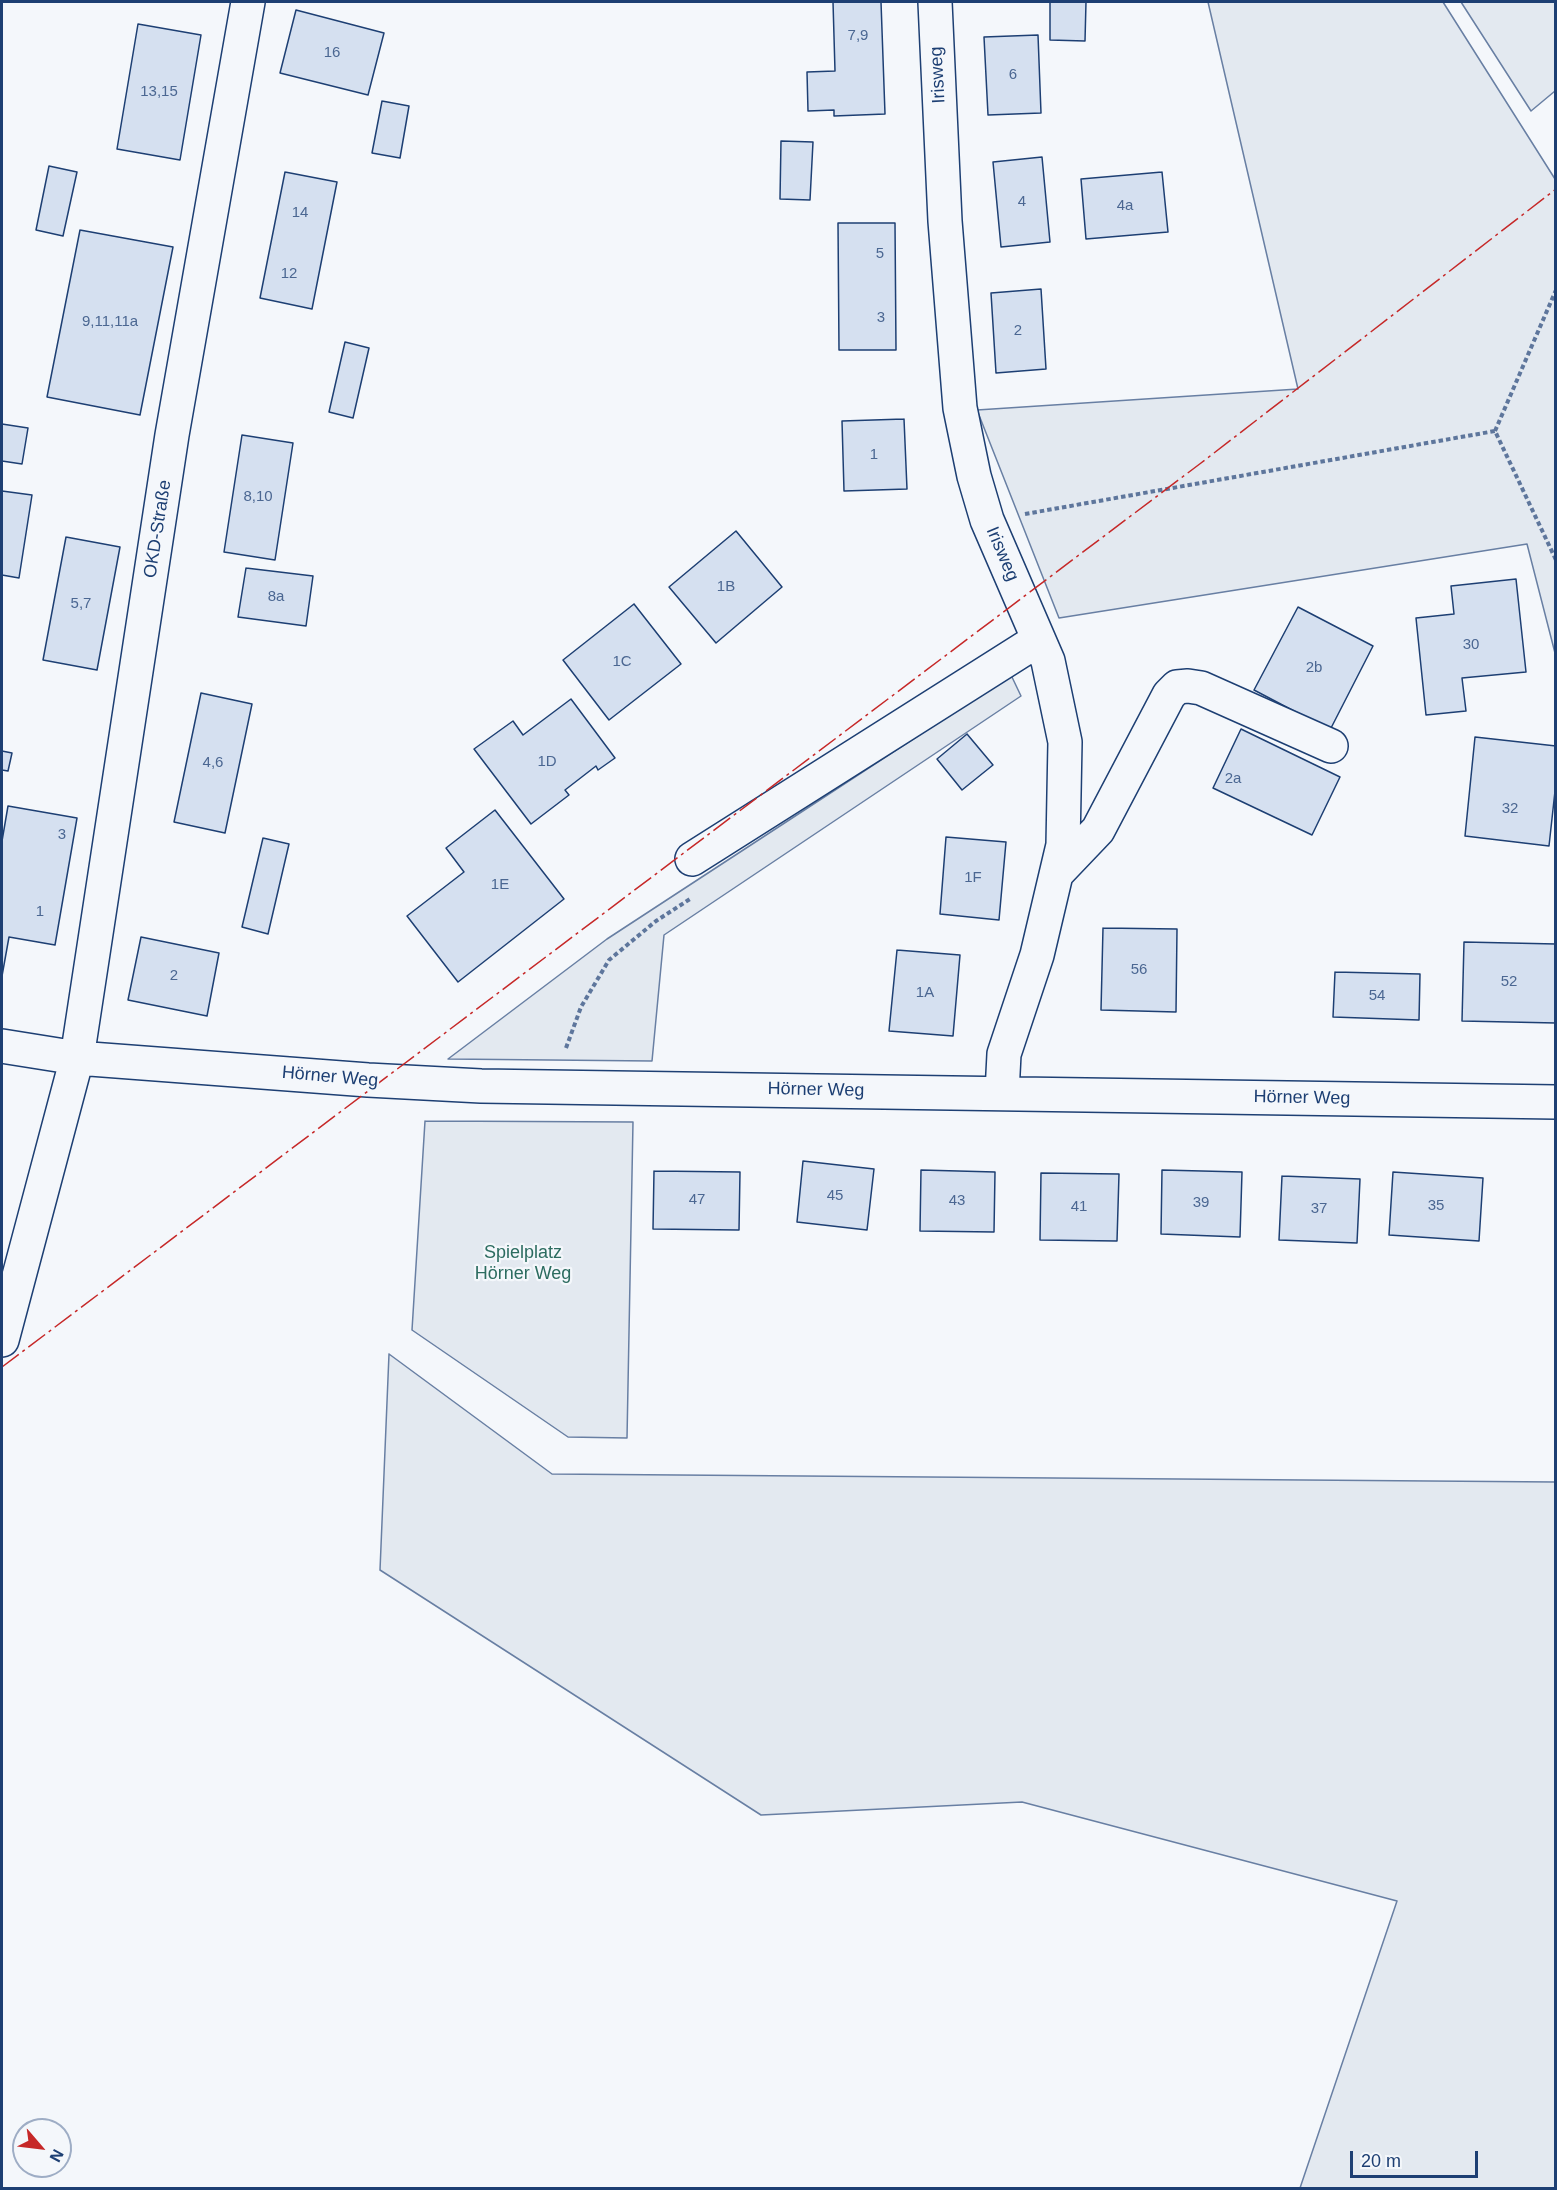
<!DOCTYPE html>
<html>
<head>
<meta charset="utf-8">
<style>
  body { margin:0 }
  #map { position:relative; width:1557px; height:2190px; overflow:hidden; background:#f4f7fb; font-family:Arial,sans-serif }
  canvas { display:block }
  .frame { position:absolute; inset:0; border:3px solid #1d3f73; pointer-events:none }
  .north { position:absolute; left:12px; top:2118px; width:60px; height:60px; box-sizing:border-box; background:#f4f7fb; border:2px solid #9eadc5; border-radius:50%; rotate:118deg; font-size:16px; font-weight:700; line-height:24px; text-align:center; color:#1d3f73 }
  .north::after { content:''; display:block; margin:auto; width:21px; height:27px; background:#c62828; clip-path:polygon(50% 0,100% 100%,50% 72%,0 100%) }
  .scale { position:absolute; left:1350px; top:2151px; width:128px; height:27px; box-sizing:border-box; border:3px solid #1d3f73; border-top:0; padding-left:8px; font-size:18px; line-height:21px; white-space:nowrap; color:#1d3f73; -webkit-text-stroke:4px #f4f7fb; paint-order:stroke }
</style>
</head>
<body>
<div id="map">
<canvas width="1557" height="2190"></canvas>
<div class="frame"></div>
<div class="north">N</div>
<div class="scale">20 m</div>
</div>
<script>
const g = document.querySelector('canvas').getContext('2d');
g.lineJoin = 'round';
function fillPath(path, color) { g.fillStyle = color; g.fill(path, 'evenodd'); }
const shape = rows => new Path2D(rows.map(r => 'M' + r).join(''));
function trace(path, color, width, dash) { g.strokeStyle = color; g.lineWidth = width; g.lineCap = dash ? 'butt' : 'round'; g.setLineDash(dash || []); g.stroke(path); }
function write(font, color, halo, rows, align = 'center') {
  g.font = font + ' Arial,sans-serif'; g.lineWidth = 4.5; g.setLineDash([]); g.textBaseline = 'middle'; g.strokeStyle = halo; g.fillStyle = color; for (const [text, x, y, turn = 0] of rows) {
    g.save(); g.translate(x, y); g.rotate((+turn || 0) * Math.PI / 180); g.textAlign = isNaN(turn) ? turn : align; if (halo) g.strokeText(text, 0, 0); g.fillText(text, 0, 0); g.restore();
  }
}
const green = shape([
  [1208,2,1443,2,1555,179,1555,653,1527,544,1059,618,977,410,1298,389,1208,2],
  [1461,2,1555,2,1555,91,1531,111,1461,2],
  [1011,675,1021,696,664,935,652,1061,448,1059,607,939,1011,675],
  [425,1121,633,1122,627,1438,568,1437,412,1330,425,1121],
  [389,1354,552,1474,1555,1482,1555,2188,1300,2188,1397,1901,1022,1802,761,1815,380,1570,389,1354]
]);
const building = shape([
  [833,2,881,2,885,114,834,116,834,110,808,111,807,72,835,71,833,2],
  [1050,2,1086,2,1085,41,1050,40,1050,2],
  [296,10,384,33,368,95,280,73,296,10],
  [138,24,201,35,180,160,117,149,138,24],
  [1038,35,1041,113,988,115,984,37,1038,35],
  [382,101,409,106,400,158,372,153,382,101],
  [781,141,813,142,810,200,780,199,781,141],
  [1042,157,1050,242,1001,247,993,162,1042,157],
  [49,166,77,172,63,236,36,230,49,166],
  [285,172,337,182,312,309,260,298,285,172],
  [1162,172,1168,232,1086,239,1081,179,1162,172],
  [838,223,895,223,896,350,839,350,838,223],
  [80,230,173,247,140,415,47,397,80,230],
  [1041,289,1046,369,996,373,991,293,1041,289],
  [345,342,369,348,353,418,329,412,345,342],
  [904,419,907,489,844,491,842,421,904,419],
  [2,424,28,428,22,464,2,461,2,424],
  [242,435,293,443,275,560,224,552,242,435],
  [2,491,32,495,19,578,2,575,2,491],
  [736,531,782,587,716,643,669,587,736,531],
  [66,537,120,547,97,670,43,660,66,537],
  [246,568,313,576,306,626,238,617,246,568],
  [1516,579,1526,672,1462,678,1466,711,1426,715,1416,618,1454,614,1451,586,1516,579],
  [634,604,681,664,609,720,563,660,634,604],
  [1298,607,1373,646,1330,730,1254,690,1298,607],
  [201,693,252,704,225,833,174,822,201,693],
  [571,699,615,758,598,770,596,766,565,790,569,795,531,824,474,749,513,721,523,735,571,699],
  [1241,729,1340,777,1312,835,1213,788,1241,729],
  [967,734,993,765,962,790,937,759,967,734],
  [1475,737,1556,746,1556,782,1549,846,1465,836,1475,737],
  [2,751,12,753,8,771,2,770,2,751],
  [8,806,77,818,55,945,9,937,2,976,2,841,8,806],
  [495,810,564,899,458,982,407,916,464,872,446,848,495,810],
  [946,837,1006,842,999,920,940,914,946,837],
  [263,838,289,844,268,934,242,927,263,838],
  [1103,928,1177,929,1176,1012,1101,1010,1103,928],
  [141,937,219,953,207,1016,128,1000,141,937],
  [1464,942,1556,944,1556,1023,1462,1021,1464,942],
  [897,950,960,955,953,1036,889,1031,897,950],
  [1335,972,1420,974,1419,1020,1333,1017,1335,972],
  [803,1161,874,1169,867,1230,797,1222,803,1161],
  [921,1170,995,1172,994,1232,920,1231,921,1170],
  [1162,1170,1242,1172,1240,1237,1161,1234,1162,1170],
  [654,1171,740,1172,739,1230,653,1229,654,1171],
  [1393,1172,1483,1178,1479,1241,1389,1235,1393,1172],
  [1041,1173,1119,1174,1117,1241,1040,1240,1041,1173],
  [1282,1176,1360,1179,1357,1243,1279,1240,1282,1176]
]);
const path = shape([
  [1495,431,1556,290],
  [1025,514,1495,431,1556,560],
  [566,1048,581,1007,609,960,656,921,690,899]
]);
const minor = shape([
  [935,2,945,221,960,408,974,476,987,520,1048,661,1065,742,1063,845,1037,955,1004,1054,1002,1093],
  [692,859,1038,640],
  [1057,873,1098,830,1169,695,1177,687,1188,686,1201,688,1331,746],
  [2,1046,77,1058,368,1080,481,1086,1556,1102],
  [2,1340,77,1058,172,435,248,2]
]);
const power = shape([
  [2,1367,1201,463,1556,189]
]);
const numberNames = [
  ["7,9",858,36],
  ["16",332,53],
  ["6",1013,75],
  ["13,15",159,92],
  ["4",1022,202],
  ["4a",1125,206],
  ["14",300,213],
  ["5",880,254],
  ["12",289,274],
  ["3",881,318],
  ["9,11,11a",110,322],
  ["2",1018,331],
  ["1",874,455],
  ["8,10",258,497],
  ["1B",726,587],
  ["8a",276,597],
  ["5,7",81,604],
  ["30",1471,645],
  ["1C",622,662],
  ["2b",1314,668],
  ["1D",547,762],
  ["4,6",213,763],
  ["2a",1233,779],
  ["32",1510,809],
  ["3",62,835],
  ["1F",973,878],
  ["1E",500,885],
  ["1",40,912],
  ["56",1139,970],
  ["2",174,976],
  ["52",1509,982],
  ["1A",925,993],
  ["54",1377,996],
  ["45",835,1196],
  ["47",697,1200],
  ["43",957,1201],
  ["39",1201,1203],
  ["35",1436,1206],
  ["41",1079,1207],
  ["37",1319,1209]
];
const streetNames = [
  ["Irisweg",938,75,-93],
  ["OKD-Straße",158,529,-81],
  ["Irisweg",1002,554,67],
  ["Hörner Weg",330,1077,5],
  ["Hörner Weg",816,1090,1],
  ["Hörner Weg",1302,1098,1]
];
const parkNames = [
  ["Spielplatz",523,1253],
  ["Hörner Weg",523,1274]
];
fillPath(green, '#e3e9f0');
trace(green, '#687fa3', 1.5);
fillPath(building, '#d5e0f0');
trace(building, '#1d3f73', 1.5);
trace(minor, '#1d3f73', 36);
trace(path, '#5e769c', 4, [4.5, 3]);
trace(minor, '#f4f7fb', 33);
trace(power, '#c62828', 1.5, [21, 4.5, 3, 4.5]);
write('15px', '#4b6792', null, numberNames);
write('18px', '#1d3f73', '#f4f7fb', streetNames);
write('18px', '#2c6c60', '#f4f7fb', parkNames);
</script>
</body>
</html>
